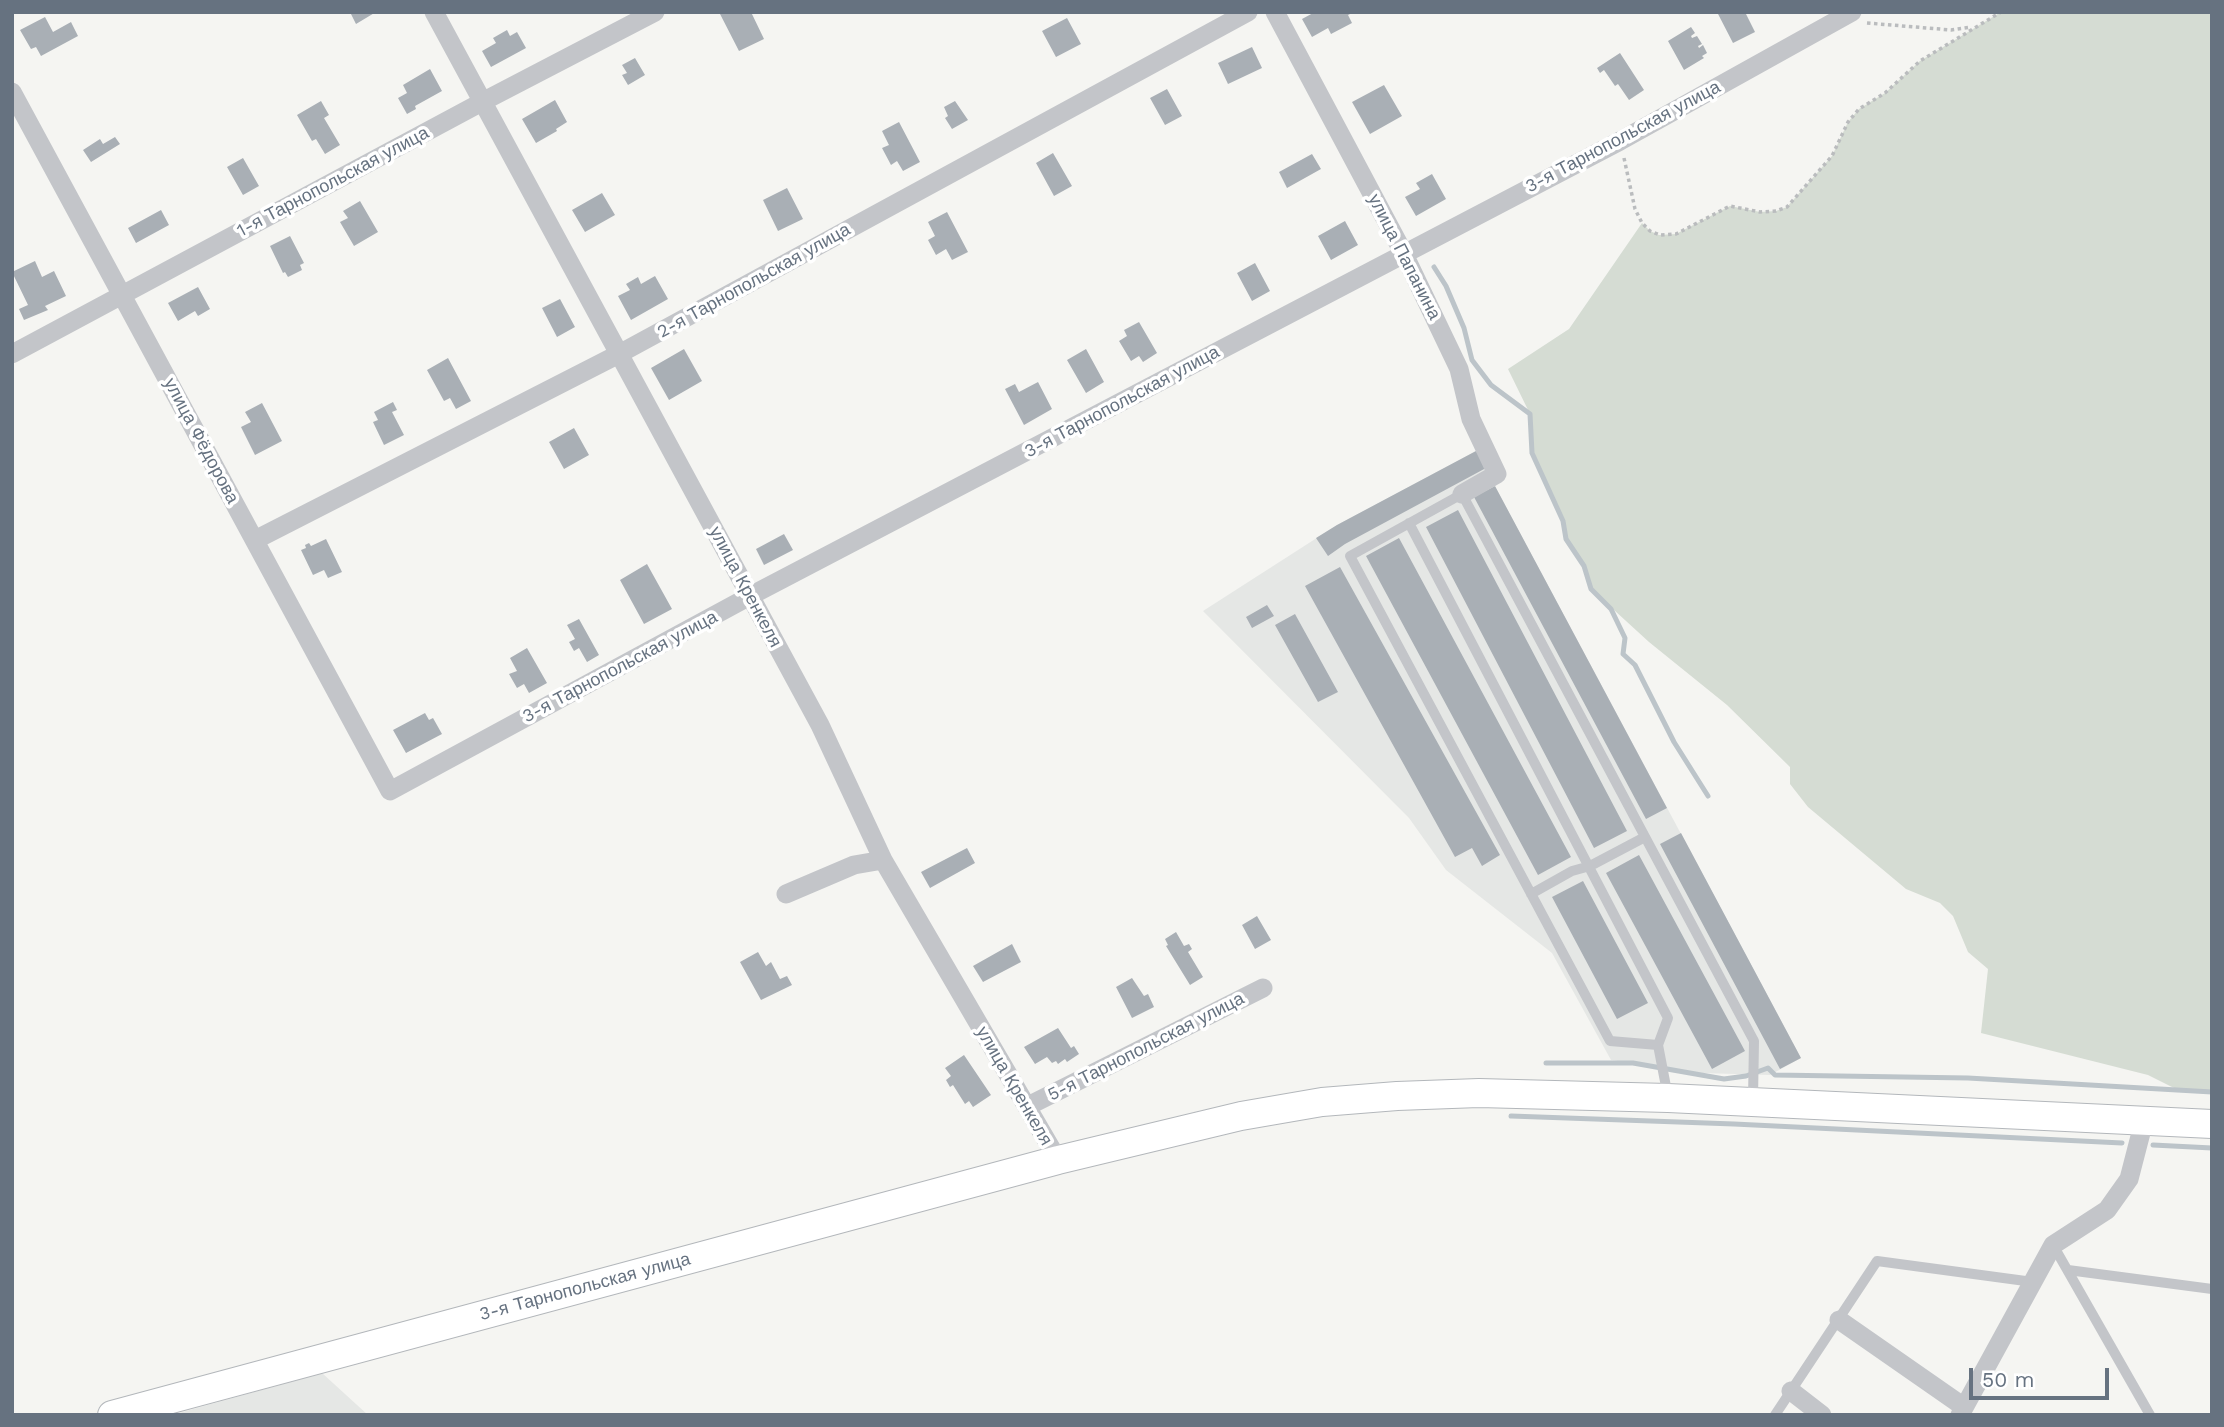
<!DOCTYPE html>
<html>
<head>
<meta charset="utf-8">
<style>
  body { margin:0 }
  #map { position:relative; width:2224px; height:1427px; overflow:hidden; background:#f5f5f2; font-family:"Work Sans",sans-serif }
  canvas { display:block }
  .frame { position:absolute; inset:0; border:14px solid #667280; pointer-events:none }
  .scale { position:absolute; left:1969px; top:1368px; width:140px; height:32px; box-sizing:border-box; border:4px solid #667280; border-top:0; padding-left:9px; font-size:21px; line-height:24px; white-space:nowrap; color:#667280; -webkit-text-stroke:5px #fff; paint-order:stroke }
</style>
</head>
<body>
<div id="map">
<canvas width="2224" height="1427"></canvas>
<div class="frame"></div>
<div class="scale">50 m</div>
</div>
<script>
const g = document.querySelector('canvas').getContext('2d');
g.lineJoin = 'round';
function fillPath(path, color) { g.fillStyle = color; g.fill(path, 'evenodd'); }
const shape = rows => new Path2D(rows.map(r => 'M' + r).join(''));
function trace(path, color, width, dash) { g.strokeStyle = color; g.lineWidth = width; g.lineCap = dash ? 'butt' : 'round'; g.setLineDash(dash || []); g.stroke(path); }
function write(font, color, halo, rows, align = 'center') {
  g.font = font + ' "Work Sans",sans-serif'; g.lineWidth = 7; g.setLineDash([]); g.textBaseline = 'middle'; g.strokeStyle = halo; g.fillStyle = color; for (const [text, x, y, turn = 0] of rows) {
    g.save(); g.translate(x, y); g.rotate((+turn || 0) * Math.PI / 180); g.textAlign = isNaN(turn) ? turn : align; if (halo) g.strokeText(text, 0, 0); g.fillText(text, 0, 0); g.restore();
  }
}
const built = shape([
  [1476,451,1801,1058,1770,1075,1701,1073,1611,1060,1552,953,1446,870,1409,818,1203,611,1337,525],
  [322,1373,368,1415,172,1415]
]);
const green = shape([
  [2001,12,2212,12,2212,1092,2178,1090,2148,1075,1981,1033,1988,969,1968,952,1953,916,1940,903,1906,889,1808,807,1790,784,1790,767,1727,705,1649,642,1591,589,1584,566,1566,539,1563,521,1532,453,1530,414,1508,369,1569,329,1642,223,1650,231,1659,235,1676,234,1730,206,1760,212,1776,211,1787,207,1832,156,1848,122,1859,109,1885,93,1920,61]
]);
const stream = shape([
  [1434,267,1446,286,1464,328,1472,360,1491,385,1530,414,1532,453,1563,521,1566,539,1584,566,1591,589,1611,609,1625,638,1623,654,1635,665,1674,742,1708,796],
  [1546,1063,1633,1063,1724,1079,1746,1076,1768,1068,1775,1075,1968,1078,2212,1092],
  [1511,1116,1734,1124,2122,1143],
  [2153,1145,2212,1148]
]);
const building = shape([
  [350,12,376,12,356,24],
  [719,12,751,12,764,39,739,51],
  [1315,12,1354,12,1348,15,1352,23,1331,34,1328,28,1312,37,1302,19],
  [1717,12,1745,12,1755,32,1733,43],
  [45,17,53,32,71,22,78,36,41,56,36,47,31,49,20,30],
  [1067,18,1081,44,1056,57,1042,31],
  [1691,27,1695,33,1691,36,1692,38,1697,36,1702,44,1698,46,1699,48,1703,45,1707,53,1702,56,1704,58,1684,70,1668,41],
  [507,30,510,36,517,32,526,48,491,67,482,51,496,43,493,38],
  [1252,47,1262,68,1228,84,1218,63],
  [1620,53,1644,90,1629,100,1618,84,1615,86,1604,70,1600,73,1597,68],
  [635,58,645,75,628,85,622,75,627,73,622,65],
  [430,69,442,91,415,106,416,109,407,114,398,98,407,93,403,85],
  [1384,85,1402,116,1370,134,1352,102],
  [1167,89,1182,116,1165,125,1150,98],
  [555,100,567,122,556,129,557,131,536,143,522,119],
  [321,101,329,115,324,118,340,145,325,154,316,139,312,141,297,115],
  [955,101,968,120,952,129,945,118,948,116,944,107],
  [899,122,920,162,903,171,897,161,891,165,882,148,889,145,882,131],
  [115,137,120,144,91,162,83,150,100,139,103,144],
  [1053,153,1072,186,1054,196,1036,163],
  [1312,154,1321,169,1287,188,1279,172],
  [243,158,259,186,243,195,227,167],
  [1432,174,1446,199,1416,216,1405,197,1420,189,1416,183],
  [787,188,803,219,778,231,763,200],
  [602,193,615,215,585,232,572,210],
  [360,201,378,232,354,246,340,222,348,218,343,211],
  [161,210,169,225,136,243,128,228],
  [947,212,968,252,952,260,946,249,936,255,928,240,935,236,928,222],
  [1345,221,1358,245,1331,260,1318,236],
  [290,236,304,263,300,265,302,270,288,277,285,272,283,273,270,246],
  [35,261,42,277,54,271,66,296,45,306,48,310,24,320,19,309,28,305,12,272],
  [1255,263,1270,291,1252,301,1237,273],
  [655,276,668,299,631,320,618,296,630,290,626,284,638,277,641,284],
  [198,287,210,309,198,316,195,311,178,321,168,303],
  [560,299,575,327,557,337,542,308],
  [1139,322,1157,353,1143,362,1139,356,1131,361,1119,341,1127,336,1124,330],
  [684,349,702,381,669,400,651,368],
  [1086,349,1104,382,1086,393,1067,360],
  [448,358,471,401,456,409,450,398,444,401,427,370],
  [1038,382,1052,409,1024,425,1005,389,1015,384,1019,392],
  [393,402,397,410,392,412,404,435,384,445,373,422,378,420,374,412],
  [262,403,282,441,255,455,241,427,251,422,245,412],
  [574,428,589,455,564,469,549,442],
  [1476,451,1486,468,1345,544,1328,556,1316,538,1337,525],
  [1495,486,1667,808,1646,819,1474,497],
  [1458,510,1627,831,1594,848,1426,527],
  [784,534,793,550,764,565,756,549],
  [1399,538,1571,857,1538,875,1366,556],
  [326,539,342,572,328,578,324,570,313,575,301,550,306,548,305,545,309,543,311,546],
  [647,564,672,609,644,624,620,580],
  [1340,567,1500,855,1482,866,1472,848,1455,857,1305,586],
  [1267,605,1274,616,1252,628,1246,617],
  [1295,614,1338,692,1318,702,1275,625],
  [579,619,599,655,587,662,579,648,574,651,569,642,575,639,567,625],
  [527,648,547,683,529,693,524,684,517,688,509,674,517,671,510,658],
  [425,713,429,720,433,718,442,734,406,753,393,730],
  [1681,833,1801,1058,1780,1069,1660,844],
  [967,848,975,863,930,888,921,872],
  [1639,855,1745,1051,1712,1069,1606,873],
  [1583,881,1648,1003,1617,1019,1552,897],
  [1257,916,1271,940,1255,949,1242,925],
  [1176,932,1184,946,1189,944,1192,949,1188,952,1203,977,1190,985,1166,946,1168,945,1165,939],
  [1012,944,1021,962,983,982,973,966],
  [758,952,766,966,771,962,780,979,787,976,792,985,761,1000,740,962],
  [1132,978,1144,996,1148,994,1154,1007,1132,1018,1116,987],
  [1058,1028,1071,1048,1074,1046,1079,1054,1067,1062,1065,1059,1058,1064,1056,1061,1052,1063,1047,1057,1035,1064,1024,1047],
  [964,1055,991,1095,973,1107,969,1101,965,1104,953,1085,950,1087,946,1080,951,1076,945,1068]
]);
const path = shape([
  [1867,23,1951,30,1971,27],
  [1624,158,1635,209,1642,223,1650,231,1660,235,1676,234,1730,206,1760,212,1776,211,1787,207,1832,156,1848,122,1859,109,1885,93,1920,61,2001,12]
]);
const lane = shape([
  [1409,523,1668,1018,1658,1045,1668,1097],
  [1531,894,1572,871,1590,866,1645,837],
  [1658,1045,1610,1041,1350,556,1462,494,1754,1041,1753,1099],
  [2053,1245,2150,1415],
  [2068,1270,2212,1289],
  [1775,1415,1877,1261,2033,1282]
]);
const street = shape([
  [434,12,820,725,883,860,1058,1160],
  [1275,12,1404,254,1459,369,1471,419,1497,474,1462,494],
  [12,92,390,791,750,596,1620,141,1852,12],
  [12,354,482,102,655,12],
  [255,540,619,354,1248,12],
  [786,894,854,865,883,860],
  [1028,1106,1263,988],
  [1839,1320,1964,1407],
  [1791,1391,1822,1415],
  [1960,1415,2053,1245,2107,1210,2129,1179,2144,1121]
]);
const secondary = shape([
  [112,1415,1058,1160,1241,1116,1322,1102,1397,1096,1479,1093,1668,1098,2212,1124]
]);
const streetNames = [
  ["3-я Тарнопольская улица",1623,137,-28],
  ["1-я Тарнопольская улица",333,182,-28],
  ["улица Папанина",1404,257,63],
  ["2-я Тарнопольская улица",754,281,-29],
  ["3-я Тарнопольская улица",1122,402,-28],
  ["улица Фёдорова",201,441,62],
  ["улица Кренкеля",745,587,62],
  ["3-я Тарнопольская улица",620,667,-28],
  ["5-я Тарнопольская улица",1146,1047,-27],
  ["улица Кренкеля",1014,1086,60],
  ["3-я Тарнопольская улица",585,1287,-15]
];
fillPath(built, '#e5e7e5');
fillPath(green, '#d5dcd3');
trace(stream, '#bcc4c9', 5);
fillPath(building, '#a9afb5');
trace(secondary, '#b3b7bb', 30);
trace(path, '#babcbe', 3.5, [3.5, 3.5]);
trace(lane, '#c3c5c9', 10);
trace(street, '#c3c5c9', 19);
trace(secondary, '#fff', 28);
write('18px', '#667280', '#fff', streetNames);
</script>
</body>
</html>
